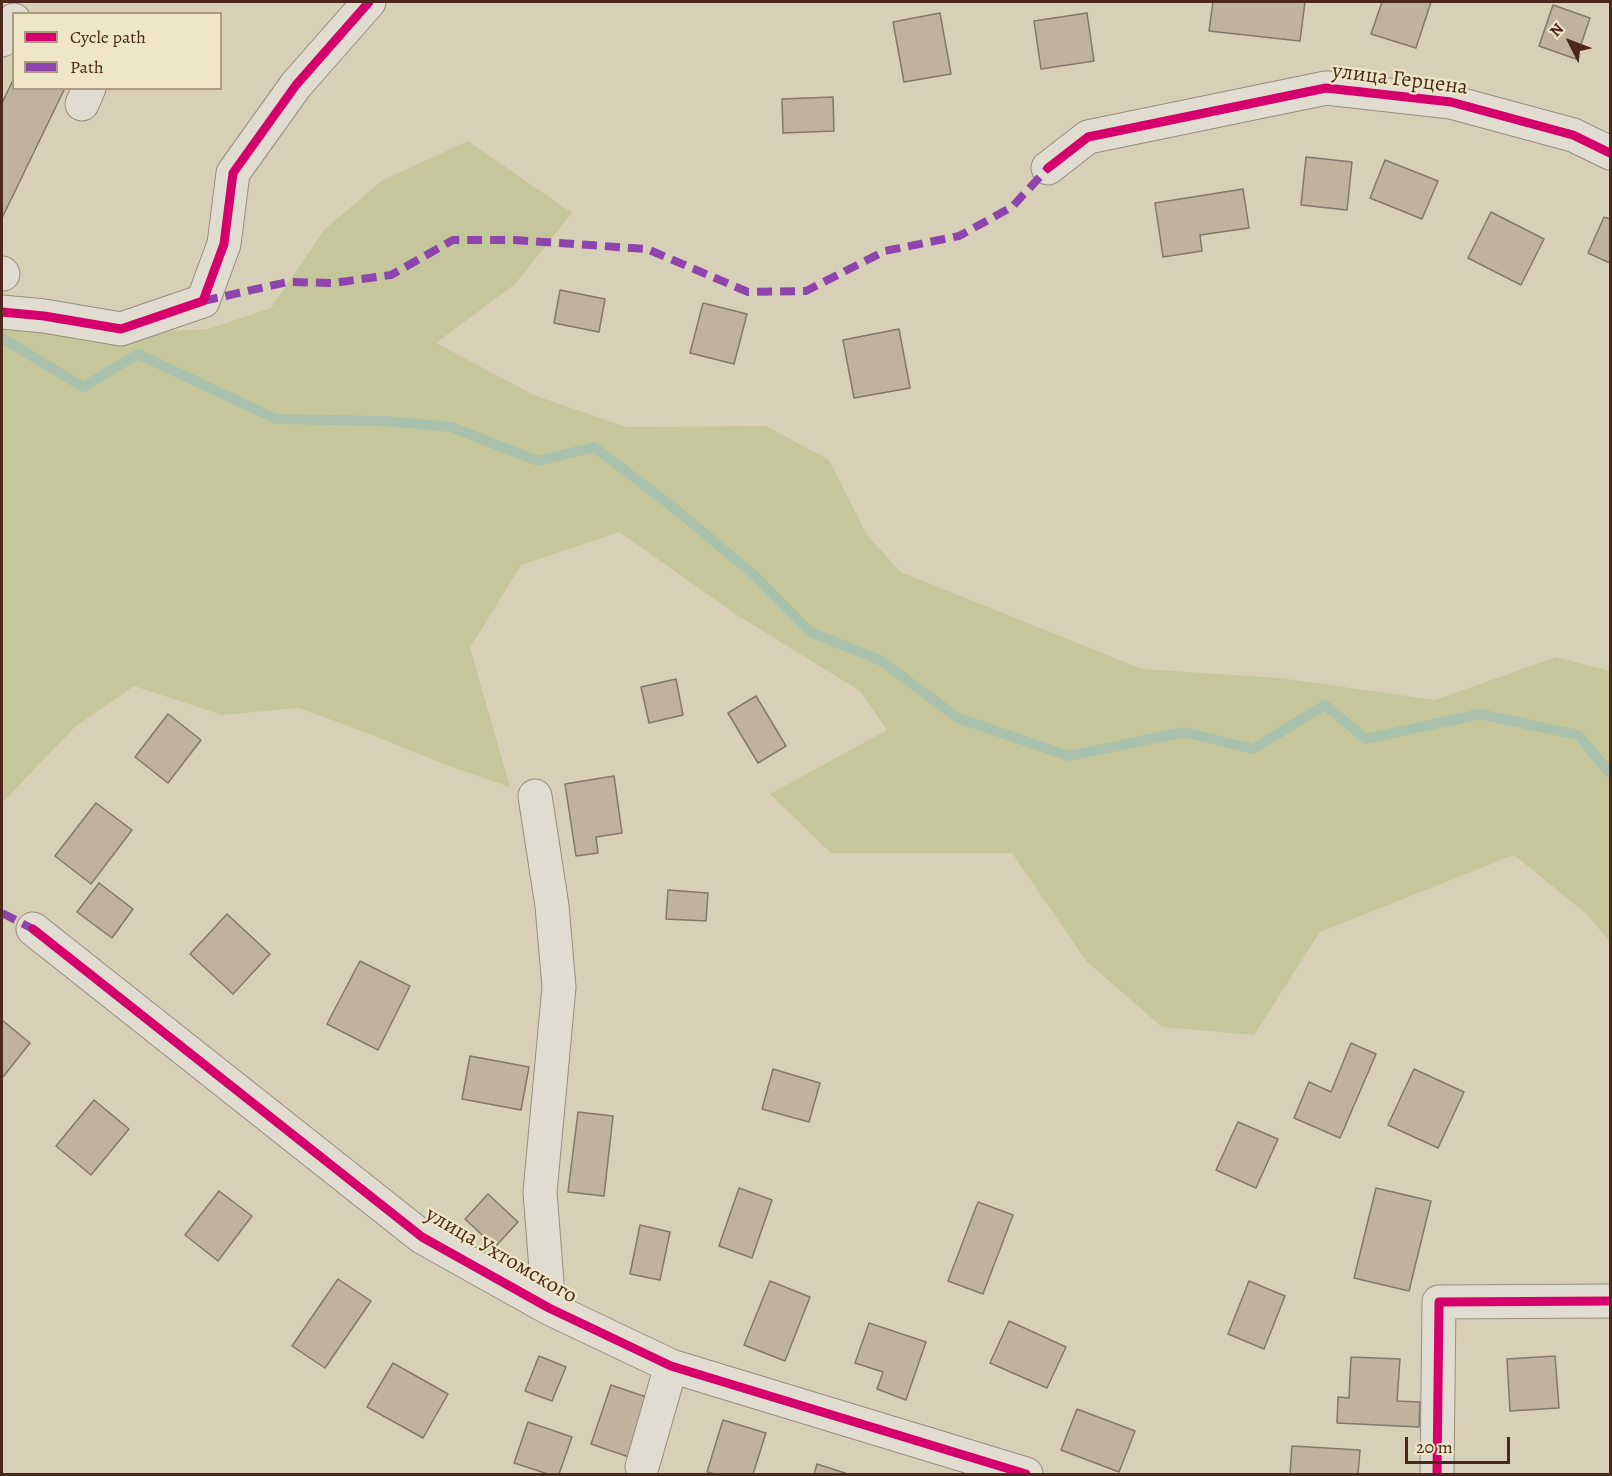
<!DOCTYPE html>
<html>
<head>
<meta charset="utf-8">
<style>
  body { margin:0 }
  #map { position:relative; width:1612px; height:1476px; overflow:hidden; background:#d8d0b6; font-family:Alegreya,serif }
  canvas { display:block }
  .frame { position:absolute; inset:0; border:3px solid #4b281b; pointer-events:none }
  .legend { position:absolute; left:12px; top:12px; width:210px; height:78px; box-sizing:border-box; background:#eee6c7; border:2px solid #ad9a82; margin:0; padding:8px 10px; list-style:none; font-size:18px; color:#4b281b }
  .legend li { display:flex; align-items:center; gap:12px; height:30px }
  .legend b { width:30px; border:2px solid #ad9a82 }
  .north { position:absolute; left:1540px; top:12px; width:60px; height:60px; -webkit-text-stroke:4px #eee6c7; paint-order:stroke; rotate:312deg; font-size:16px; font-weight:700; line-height:24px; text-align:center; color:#4b281b }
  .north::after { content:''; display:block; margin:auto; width:21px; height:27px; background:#4b281b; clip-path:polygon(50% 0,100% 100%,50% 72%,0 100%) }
  .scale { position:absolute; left:1405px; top:1437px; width:105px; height:27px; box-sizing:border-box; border:3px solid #4b281b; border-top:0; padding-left:8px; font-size:18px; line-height:21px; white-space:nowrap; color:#4b281b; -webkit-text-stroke:4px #eee6c7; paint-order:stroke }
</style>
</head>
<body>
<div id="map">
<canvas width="1612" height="1476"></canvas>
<div class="frame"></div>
<ul class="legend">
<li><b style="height:8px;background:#d6006c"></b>Cycle path</li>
<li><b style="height:8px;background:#8e44ad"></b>Path</li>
</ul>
<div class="north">N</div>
<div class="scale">20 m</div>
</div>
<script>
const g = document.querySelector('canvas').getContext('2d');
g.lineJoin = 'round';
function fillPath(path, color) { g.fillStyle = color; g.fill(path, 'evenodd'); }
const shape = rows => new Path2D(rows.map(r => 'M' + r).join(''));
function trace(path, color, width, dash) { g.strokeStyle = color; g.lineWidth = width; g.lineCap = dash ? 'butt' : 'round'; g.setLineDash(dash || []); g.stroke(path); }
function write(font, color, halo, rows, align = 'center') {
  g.font = font + ' Alegreya,serif'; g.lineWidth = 4.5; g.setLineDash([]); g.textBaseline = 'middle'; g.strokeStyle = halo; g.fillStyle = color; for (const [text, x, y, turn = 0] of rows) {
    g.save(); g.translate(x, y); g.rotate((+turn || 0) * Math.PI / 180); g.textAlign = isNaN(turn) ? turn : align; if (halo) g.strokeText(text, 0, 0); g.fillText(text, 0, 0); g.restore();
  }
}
const green = shape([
  [468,141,572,213,515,284,436,343,534,395,626,427,766,426,829,460,867,535,901,572,1142,669,1280,678,1435,700,1556,657,1610,671,1610,943,1588,915,1514,855,1320,932,1254,1035,1162,1027,1087,962,1012,853,831,853,770,794,887,730,860,691,737,615,619,532,521,565,470,648,510,787,449,766,367,733,299,708,222,715,134,686,75,727,2,803,2,330,75,335,208,329,271,308,324,230,381,181]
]);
const stream = shape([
  [2,338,83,387,138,354,276,419,385,421,451,427,538,461,594,447,673,507,754,575,810,632,880,660,958,718,1069,756,1184,732,1253,749,1325,705,1366,739,1480,714,1578,735,1610,773]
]);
const building = shape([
  [1213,2,1305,2,1300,41,1209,31,1213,2],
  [1382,2,1431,2,1416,48,1371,34,1382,2],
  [1553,5,1590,18,1576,59,1539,46,1553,5],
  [940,13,951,74,904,82,893,22,940,13],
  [1087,13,1094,61,1041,69,1034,21,1087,13],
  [14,78,14,88,65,88,2,218,2,103,14,78],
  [833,97,834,131,783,133,782,99,833,97],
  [1306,157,1352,162,1347,210,1301,205,1306,157],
  [1385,160,1438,181,1422,219,1370,198,1385,160],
  [1243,189,1249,228,1200,235,1202,251,1163,257,1155,203,1243,189],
  [1491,212,1544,239,1521,285,1468,258,1491,212],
  [1604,217,1610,219,1610,263,1588,253,1604,217],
  [560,290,605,299,599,332,554,323,560,290],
  [703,303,747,314,734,364,690,353,703,303],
  [899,329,910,388,854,398,843,340,899,329],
  [676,679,683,715,649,723,641,687,676,679],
  [756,696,786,746,758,763,728,713,756,696],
  [168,714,201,740,168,783,135,757,168,714],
  [614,776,622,833,596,837,598,853,576,856,565,784,614,776],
  [96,803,132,830,91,884,55,856,96,803],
  [99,883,133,909,112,938,77,912,99,883],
  [668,890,708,893,706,921,666,919,668,890],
  [227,914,270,954,233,994,190,954,227,914],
  [360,961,410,986,378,1050,327,1024,360,961],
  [2,1020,30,1043,3,1077,2,1076,2,1020],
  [1351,1043,1376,1054,1340,1138,1294,1118,1309,1082,1331,1092,1351,1043],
  [470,1056,529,1067,521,1110,462,1099,470,1056],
  [773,1069,820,1083,809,1122,762,1109,773,1069],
  [1414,1069,1464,1092,1438,1148,1388,1125,1414,1069],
  [94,1100,129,1129,91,1175,56,1146,94,1100],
  [578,1112,613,1116,604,1196,568,1192,578,1112],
  [1238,1122,1278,1139,1256,1188,1216,1170,1238,1122],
  [739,1188,772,1200,752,1258,719,1246,739,1188],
  [1376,1188,1431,1201,1409,1291,1354,1278,1376,1188],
  [219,1191,252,1216,218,1261,185,1235,219,1191],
  [488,1194,518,1222,495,1247,465,1219,488,1194],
  [978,1202,1013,1215,983,1294,948,1281,978,1202],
  [640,1225,670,1232,660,1280,630,1274,640,1225],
  [338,1279,371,1301,325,1368,292,1346,338,1279],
  [770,1281,810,1297,785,1361,744,1345,770,1281],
  [1249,1281,1285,1296,1264,1349,1228,1334,1249,1281],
  [1009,1321,1066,1347,1047,1388,990,1363,1009,1321],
  [869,1323,926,1342,906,1400,877,1389,883,1372,855,1363,869,1323],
  [539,1356,566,1367,552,1401,525,1391,539,1356],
  [1555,1356,1559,1408,1510,1411,1507,1359,1555,1356],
  [1351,1357,1400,1359,1397,1401,1420,1402,1419,1427,1337,1423,1338,1397,1349,1398,1351,1357],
  [393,1363,448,1394,423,1438,367,1407,393,1363],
  [611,1385,652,1399,632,1458,591,1444,611,1385],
  [1077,1409,1135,1431,1119,1472,1061,1450,1077,1409],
  [723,1420,766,1433,753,1474,715,1474,707,1472,723,1420],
  [528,1422,572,1437,559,1474,548,1474,514,1463,528,1422],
  [1292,1446,1360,1450,1358,1474,1290,1474,1292,1446],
  [817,1464,848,1474,814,1474,817,1464]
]);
const minor = shape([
  [2,40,14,20],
  [82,104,89,88],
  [1048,168,1088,137,1326,88,1451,102,1573,135,1610,153],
  [2,273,3,274],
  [2,312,44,316,121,329,203,301,224,244,233,173,296,85,369,2],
  [535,796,552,906,559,987,540,1192,549,1308],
  [33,929,422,1237,549,1308,671,1366,1026,1474],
  [642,1467,671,1366],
  [1437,1474,1439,1302,1610,1301]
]);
const quiet = shape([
  [203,301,288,282,333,283,391,275,453,240,515,240,647,249,748,292,806,291,885,251,959,236,1012,207,1048,168],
  [2,913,33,929]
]);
const cycleway = shape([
  [1048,168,1088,137,1326,88,1451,102,1573,135,1610,153],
  [2,312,44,316,121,329,203,301,224,244,233,173,296,85,369,2],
  [33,929,422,1237,549,1308,671,1366,1026,1474],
  [1437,1474,1439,1302,1610,1301]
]);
const streetNames = [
  ["улица Герцена",1400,80,7],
  ["улица Ухтомского",501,1256,30]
];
fillPath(green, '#c6c69c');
trace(stream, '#aac1ab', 10);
fillPath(building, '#c1b29d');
trace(building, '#82776a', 1.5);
trace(minor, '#978d7d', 35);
trace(minor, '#e0ddd0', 33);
trace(quiet, '#8e44ad', 8, [15, 8]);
trace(cycleway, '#d6006c', 9);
write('22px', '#4b281b', '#eee6c7', streetNames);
</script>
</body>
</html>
